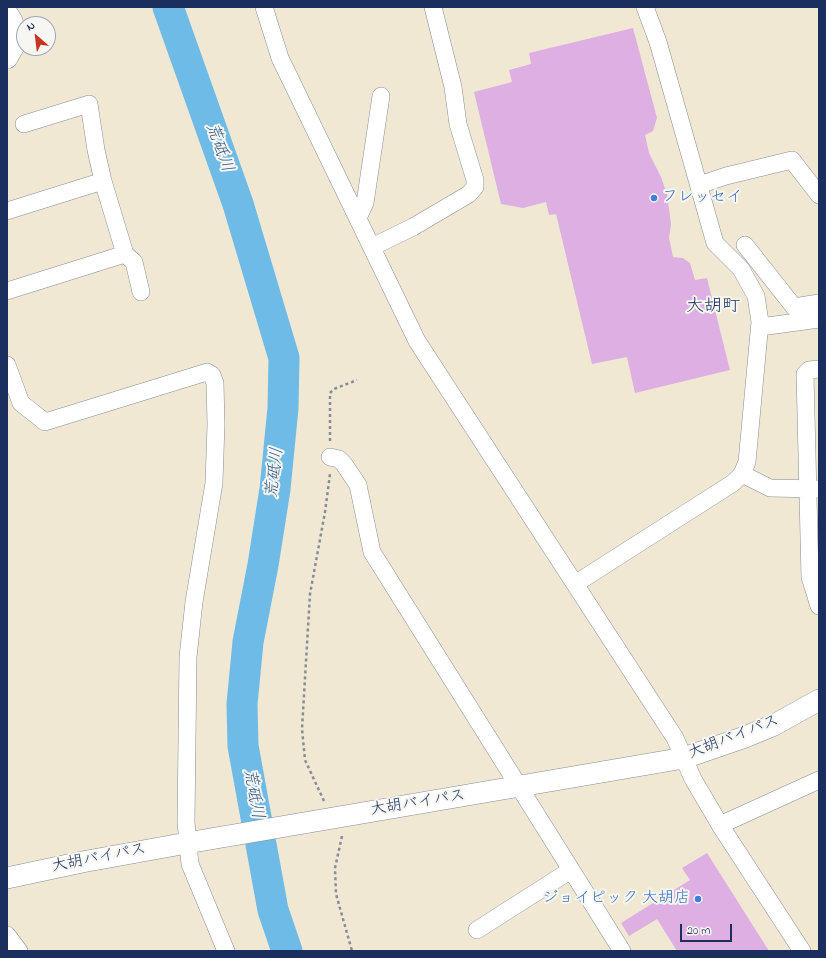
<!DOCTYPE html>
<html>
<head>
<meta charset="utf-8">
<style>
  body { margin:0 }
  #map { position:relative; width:826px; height:958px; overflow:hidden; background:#f0e8d3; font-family:"Indie Flower",sans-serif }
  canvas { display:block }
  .frame { position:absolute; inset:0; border:8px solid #1b2f5e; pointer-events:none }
  .north { position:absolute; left:16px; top:16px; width:40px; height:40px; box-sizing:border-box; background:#f6f6f2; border:1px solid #9ea6b7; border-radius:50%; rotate:332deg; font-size:11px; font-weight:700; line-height:16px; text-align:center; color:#1b2f5e }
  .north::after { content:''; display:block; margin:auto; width:14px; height:18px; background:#c8321e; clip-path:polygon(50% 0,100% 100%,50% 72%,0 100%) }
  .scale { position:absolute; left:680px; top:924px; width:52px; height:18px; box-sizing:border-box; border:2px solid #1b2f5e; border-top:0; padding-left:5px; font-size:12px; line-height:14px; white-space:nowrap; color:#1b2f5e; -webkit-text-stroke:3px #f6f6f2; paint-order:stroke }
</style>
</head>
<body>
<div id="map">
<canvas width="826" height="958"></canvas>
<div class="frame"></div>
<div class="north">N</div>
<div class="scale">20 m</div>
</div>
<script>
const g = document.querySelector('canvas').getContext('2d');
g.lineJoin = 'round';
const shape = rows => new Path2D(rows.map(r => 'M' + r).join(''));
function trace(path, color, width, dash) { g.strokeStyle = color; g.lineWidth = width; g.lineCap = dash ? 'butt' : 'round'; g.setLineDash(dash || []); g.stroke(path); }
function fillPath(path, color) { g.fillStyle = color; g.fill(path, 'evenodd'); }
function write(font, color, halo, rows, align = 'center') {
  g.font = font + ' "Indie Flower","Klee One",sans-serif'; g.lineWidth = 4; g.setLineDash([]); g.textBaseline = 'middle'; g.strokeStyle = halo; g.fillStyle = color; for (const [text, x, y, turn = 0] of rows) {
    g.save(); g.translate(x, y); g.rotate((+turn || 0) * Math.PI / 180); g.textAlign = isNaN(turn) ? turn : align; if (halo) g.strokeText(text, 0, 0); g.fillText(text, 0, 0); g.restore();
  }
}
const river = shape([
  [168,7,238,204,284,358,283,408,275,489,263,565,248,642,242,704,243,746,273,910,287,951]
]);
const building = shape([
  [633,28,657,118,653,131,645,135,649,153,661,177,667,194,671,224,669,238,673,257,683,258,690,263,695,280,707,278,730,370,635,393,627,357,592,364,556,214,549,215,546,202,523,208,501,204,474,92,512,82,509,70,531,64,529,53],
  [707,853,769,951,677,951,657,919,629,936,621,923,690,880,682,868]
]);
const path = shape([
  [330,441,330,393,334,389,357,380],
  [324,801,305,760,302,729,310,594,325,512,330,474],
  [342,836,335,868,336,894,352,951]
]);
const minor = shape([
  [264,7,280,58,417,341,675,738,693,779,720,825,802,951],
  [24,124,89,104,96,150,103,181,125,254,134,262,141,292],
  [699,185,726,176,792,160,819,195],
  [7,211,103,181],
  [358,218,365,203,381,96],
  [745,245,794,307,819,303],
  [372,247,413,227,469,194,475,187,475,180,458,124,453,87,433,7],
  [7,291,125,254],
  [760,324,768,326,819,319],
  [7,365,21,403,45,422,207,372,212,375,215,383,216,424,214,483,194,602,188,657,186,822,190,864,226,951],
  [819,369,809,370,805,374,810,577,819,606],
  [330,457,339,459,344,464,358,485,372,552,622,951],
  [742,474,770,488,818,489],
  [575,584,733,483,742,474,747,462,760,322,756,296,741,269,715,243,658,42,645,7],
  [720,825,819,780],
  [477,930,571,870],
  [7,935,19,951]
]);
const major = shape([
  [7,13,12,21,15,33,15,44,7,58],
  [7,878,82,862,187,843,684,758,745,737,774,725,819,700]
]);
const markers = [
  [654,198,4,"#3f7fe0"],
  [698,899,4,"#3f7fe0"]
];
const shopNames = [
  ["フレッセイ",662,198],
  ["ジョイピック 大胡店",690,899,"right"]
];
const streetNames = [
  ["大胡バイパス",734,738,-21],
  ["大胡バイパス",418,804,-9],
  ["大胡バイパス",99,859,-11]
];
const waterNames = [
  ["荒砥川",218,148,70],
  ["荒砥川",276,473,-83],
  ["荒砥川",252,794,80]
];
const quarterNames = [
  ["大胡町",713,308]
];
trace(river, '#6fbbe8', 31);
fillPath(building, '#deafe2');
trace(minor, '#868c98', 18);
trace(major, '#868c98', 22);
trace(path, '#868c98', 2.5, [3, 3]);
trace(minor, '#fff', 17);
trace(major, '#fff', 21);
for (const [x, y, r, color] of markers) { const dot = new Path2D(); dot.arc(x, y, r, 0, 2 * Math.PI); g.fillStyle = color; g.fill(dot); trace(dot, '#f6f6f2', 1.5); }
write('16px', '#366cbe', '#f6f6f2', shopNames, 'left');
write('16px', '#1b2f5e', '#f6f6f2', streetNames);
write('italic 17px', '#345987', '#f6f6f2', waterNames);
write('18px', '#1b2f5e', '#f6f6f2', quarterNames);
</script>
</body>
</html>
